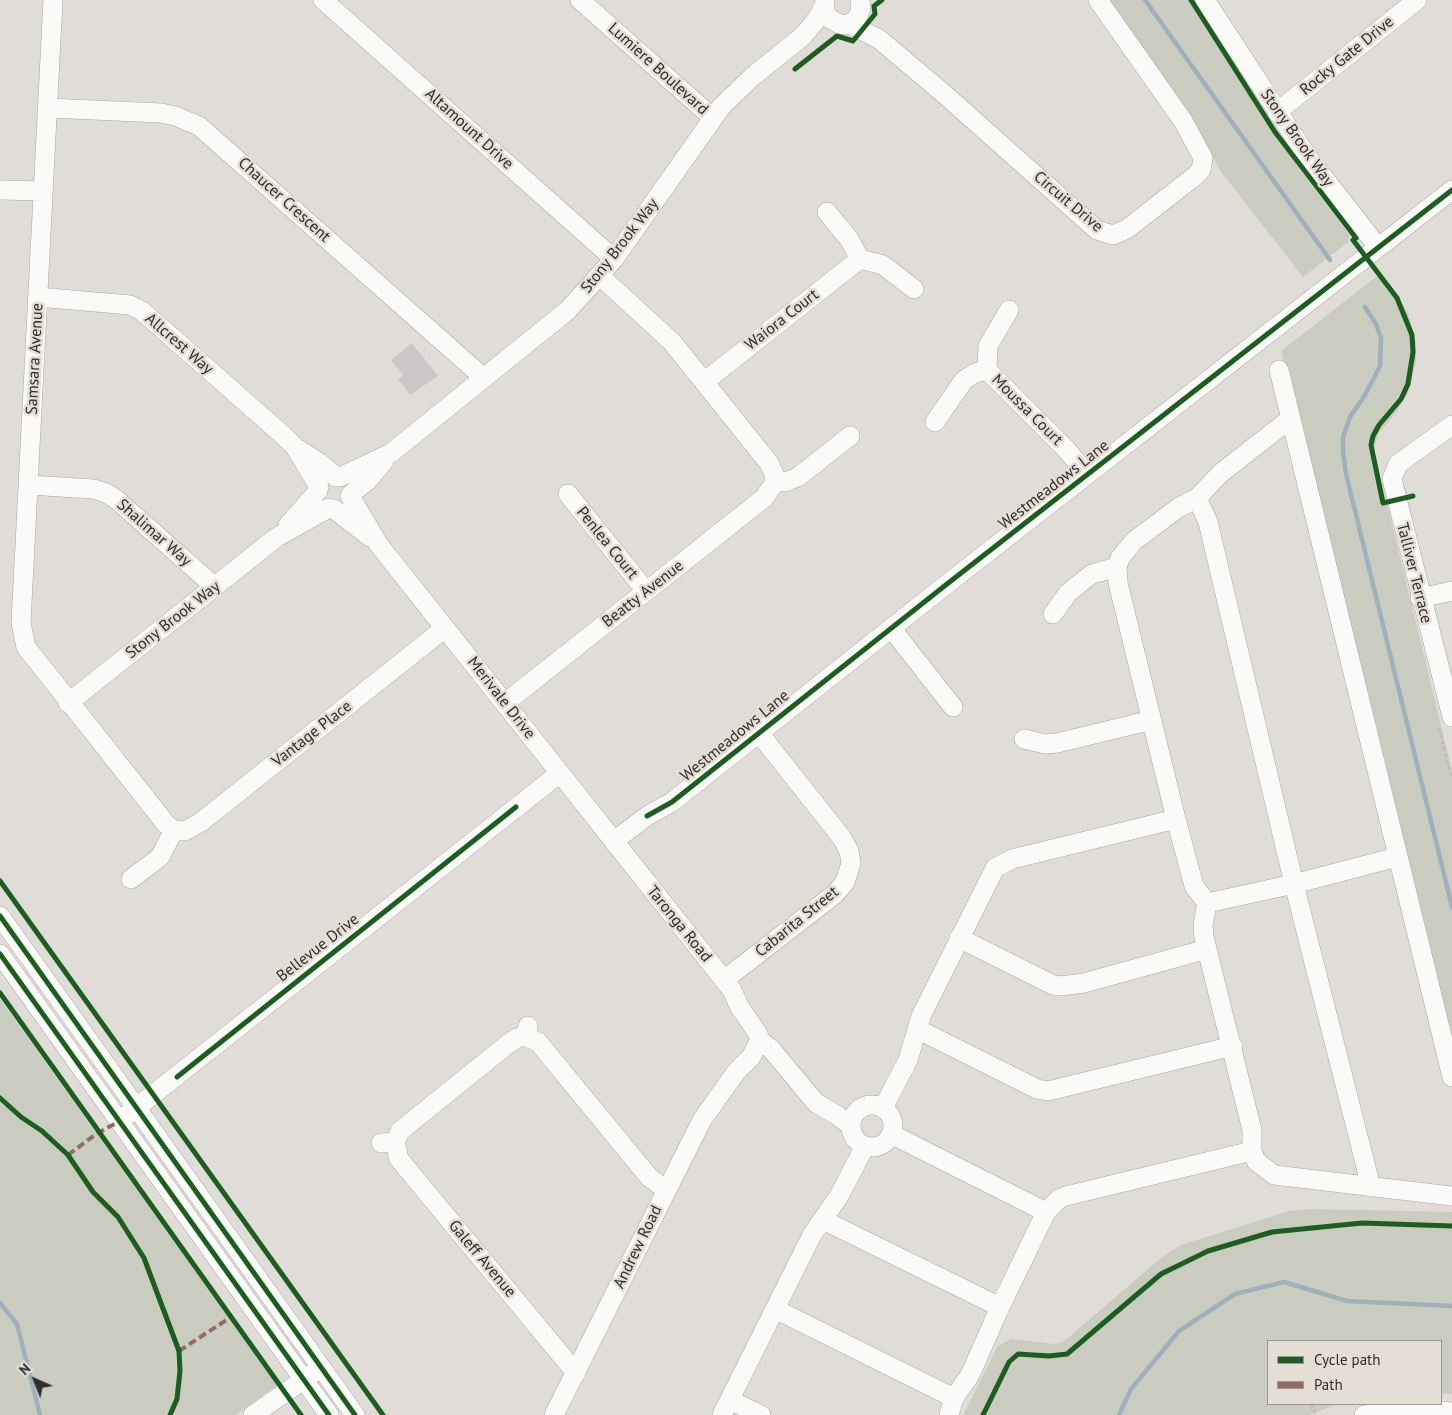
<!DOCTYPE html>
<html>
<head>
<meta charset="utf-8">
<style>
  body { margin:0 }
  #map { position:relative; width:1452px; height:1415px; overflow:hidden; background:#e0ddd8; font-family:"PT Sans",sans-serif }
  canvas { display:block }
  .legend { position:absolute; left:1267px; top:1340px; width:175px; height:65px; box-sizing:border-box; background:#e4ded5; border:1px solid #9c9790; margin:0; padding:6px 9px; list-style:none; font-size:15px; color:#2f2d29 }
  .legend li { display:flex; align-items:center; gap:10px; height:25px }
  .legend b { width:25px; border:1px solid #9c9790 }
  .north { position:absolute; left:10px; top:1355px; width:50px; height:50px; -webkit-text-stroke:4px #e4ded5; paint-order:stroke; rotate:316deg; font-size:14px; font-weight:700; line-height:20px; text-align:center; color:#2f2d29 }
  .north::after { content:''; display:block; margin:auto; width:18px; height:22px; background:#2f2d29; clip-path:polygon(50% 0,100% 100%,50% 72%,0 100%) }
</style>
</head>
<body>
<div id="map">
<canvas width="1452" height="1415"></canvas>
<ul class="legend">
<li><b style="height:6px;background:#1b5e20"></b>Cycle path</li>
<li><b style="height:6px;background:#8d6e63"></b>Path</li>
</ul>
<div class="north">N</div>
</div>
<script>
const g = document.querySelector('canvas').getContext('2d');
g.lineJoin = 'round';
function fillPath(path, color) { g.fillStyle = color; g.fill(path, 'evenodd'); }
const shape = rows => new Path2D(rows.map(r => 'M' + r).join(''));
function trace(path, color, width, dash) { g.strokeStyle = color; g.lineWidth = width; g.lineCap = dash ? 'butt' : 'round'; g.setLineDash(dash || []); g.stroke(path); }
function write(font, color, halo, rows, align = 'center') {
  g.font = font + ' "PT Sans",sans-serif'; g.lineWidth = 5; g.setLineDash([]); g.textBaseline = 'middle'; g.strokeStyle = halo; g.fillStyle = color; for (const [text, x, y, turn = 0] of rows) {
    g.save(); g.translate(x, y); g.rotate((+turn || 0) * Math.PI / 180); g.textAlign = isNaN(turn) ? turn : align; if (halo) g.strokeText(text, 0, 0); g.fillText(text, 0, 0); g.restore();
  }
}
const green = shape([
  [1110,0,1188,0,1302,173,1350,235,1348,242,1303,277,1222,173,1175,94],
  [1381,273,1408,313,1416,343,1416,362,1408,393,1397,411,1378,434,1374,450,1452,771,1452,1048,1281,351],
  [0,999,277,1385,235,1415,0,1415],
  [1311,1209,1452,1212,1452,1394,1441,1394,1441,1341,1268,1341,1268,1404,1337,1404,1309,1415,963,1415,998,1346,1011,1339,1055,1344,1063,1342,1161,1258,1181,1245,1289,1211]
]);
const stream = shape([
  [1145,0,1330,260],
  [1365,307,1376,324,1381,338,1380,366,1365,395,1350,417,1343,437,1343,451,1346,474,1452,907],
  [0,1303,17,1324,40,1415],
  [1119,1415,1131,1389,1179,1331,1235,1294,1284,1282,1347,1301,1452,1306]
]);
const building = shape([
  [412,343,438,376,410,395,398,379,403,375,391,360]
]);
const path = shape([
  [1439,728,1452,779],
  [1311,1404,1316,1415]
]);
const minor = shape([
  [53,0,21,623,26,647,166,824,174,830,185,831,201,822,445,628],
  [323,0,614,259],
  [580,0,713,118],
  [825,0,824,6,827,17,841,25,849,24,857,18,861,9,860,0],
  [1205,0,1307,156,1378,247],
  [849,24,879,39,943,93,1097,230,1113,235,1127,229,1195,176,1201,170,1203,158,1183,121,1098,0],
  [48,108,161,113,175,116,199,126,484,378],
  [1277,112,1417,0],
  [0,190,43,191],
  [827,212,849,239,860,259,883,265,914,289],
  [38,297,130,305,142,311,284,436,295,447,319,487],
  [987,370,1066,449,1087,474],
  [1279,370,1452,1077],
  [704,382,860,259],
  [935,422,964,380,975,373,987,370,988,346,1009,310],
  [1452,425,1398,464,1392,479,1452,717],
  [298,449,320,463,336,477],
  [340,477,391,453,568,310,614,259,721,107,752,77,803,36,817,19,824,6],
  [775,480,785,482,798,477,850,436],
  [28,485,94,489,106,493,117,500,215,587],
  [351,494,367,481,384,461],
  [568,494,646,591],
  [350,496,379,545,732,990,739,1006,758,1034,760,1040,771,1049,816,1103,838,1116,851,1126],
  [1197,498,1221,473,1290,419],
  [334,509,370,537],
  [288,525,318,491],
  [1420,598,1452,591],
  [1053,614,1068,593,1084,580,1092,574,1117,567],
  [891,628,953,707],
  [68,703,277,537,329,508],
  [505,703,764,498,774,484,774,474,769,463,672,342,600,276],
  [1024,739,1045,744,1057,743,1152,720],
  [1176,819,1118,583,1117,567,1120,558,1134,541,1178,508,1197,498,1208,522,1294,884,1371,1187],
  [614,841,647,816,672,802,947,584,1452,190],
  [131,879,160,857,174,830],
  [1207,903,1294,884,1397,857],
  [0,916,355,1415],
  [959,938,1053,985,1061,986,1084,983,1207,949],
  [0,954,329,1415],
  [724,980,835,894,845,882,851,863,849,851,842,838,759,733],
  [917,1029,1037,1089,1048,1091,1233,1046],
  [525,1036,538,1042,649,1177,666,1190],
  '851 1126a21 21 0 1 1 42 0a21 21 0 1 1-42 0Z',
  [883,1108,908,1060,921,1016,995,868,1012,859,1176,819,1194,886,1207,903,1203,925,1204,937,1252,1130,1252,1151,1256,1161,1274,1175,1452,1196],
  [127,1115,560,773],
  [891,1134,1046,1212,1059,1199,1066,1196,1252,1151],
  [395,1142,399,1159,576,1373],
  [381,1143,395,1142,400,1131,508,1044,517,1038,525,1036,528,1026],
  [823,1220,1000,1307],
  [775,1309,954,1398],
  [730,1400,761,1415],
  [253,1415,313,1373],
  [554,1415,702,1120,736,1072,751,1057,760,1040],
  [722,1415,812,1235,839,1196,865,1146],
  [949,1415,954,1398,970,1375,1000,1307,1046,1212],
  [1364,1415,1393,1410,1423,1409,1452,1412]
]);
const quiet = shape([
  [68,1155,96,1134,118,1122],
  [179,1351,231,1317]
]);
const cycleway = shape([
  [1191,0,1275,132,1356,238],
  [795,69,837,36,853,41,875,14,874,6,882,0],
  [1353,240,1397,298,1412,335,1413,352,1408,384,1401,399,1379,425,1373,436,1371,445,1383,503,1413,496],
  [647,816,672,802,947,584,1452,190],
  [0,881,383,1415],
  [0,916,355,1415],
  [0,954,329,1415],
  [0,993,301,1415],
  [177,1077,516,807],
  [0,1098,21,1117,42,1131,68,1155,93,1192,118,1217,144,1258,179,1351,180,1371,177,1399,170,1415],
  [983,1415,1009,1362,1018,1354,1049,1356,1067,1354,1161,1274,1208,1251,1272,1232,1362,1223,1452,1226]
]);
const streetNames = [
  ["Rocky Gate Drive",1347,56,-39],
  ["Lumiere Boulevard",658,69,42],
  ["Altamount Drive",469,129,42],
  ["Stony Brook Way",1297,138,55],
  ["Chaucer Crescent",284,200,42],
  ["Circuit Drive",1068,202,40],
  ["Stony Brook Way",620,246,-52],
  ["Waiora Court",782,320,-38],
  ["Allcrest Way",179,344,41],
  ["Samsara Avenue",35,359,-87],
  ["Moussa Court",1027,410,45],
  ["Westmeadows Lane",1054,485,-38],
  ["Shalimar Way",154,533,41],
  ["Penlea Court",607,543,51],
  ["Talliver Terrace",1414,573,76],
  ["Beatty Avenue",643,594,-38],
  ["Stony Brook Way",173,620,-38],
  ["Merivale Drive",501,698,52],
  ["Vantage Place",312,734,-38],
  ["Westmeadows Lane",735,736,-39],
  ["Cabarita Street",797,922,-39],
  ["Taronga Road",679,924,51],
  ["Bellevue Drive",318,948,-38],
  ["Andrew Road",638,1247,-64],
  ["Galeff Avenue",482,1259,50]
];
fillPath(green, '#c9ccbe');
trace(stream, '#9fb0bc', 4.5);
fillPath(building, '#cbc6c8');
trace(minor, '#a9a7a3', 20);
trace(path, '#bebdbb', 2.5, [4, 2.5]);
trace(minor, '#fafaf9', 19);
trace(quiet, '#8d6e63', 4, [8, 4]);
trace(cycleway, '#1b5e20', 5);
write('16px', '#2f2d29', '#e4ded5', streetNames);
</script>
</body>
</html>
